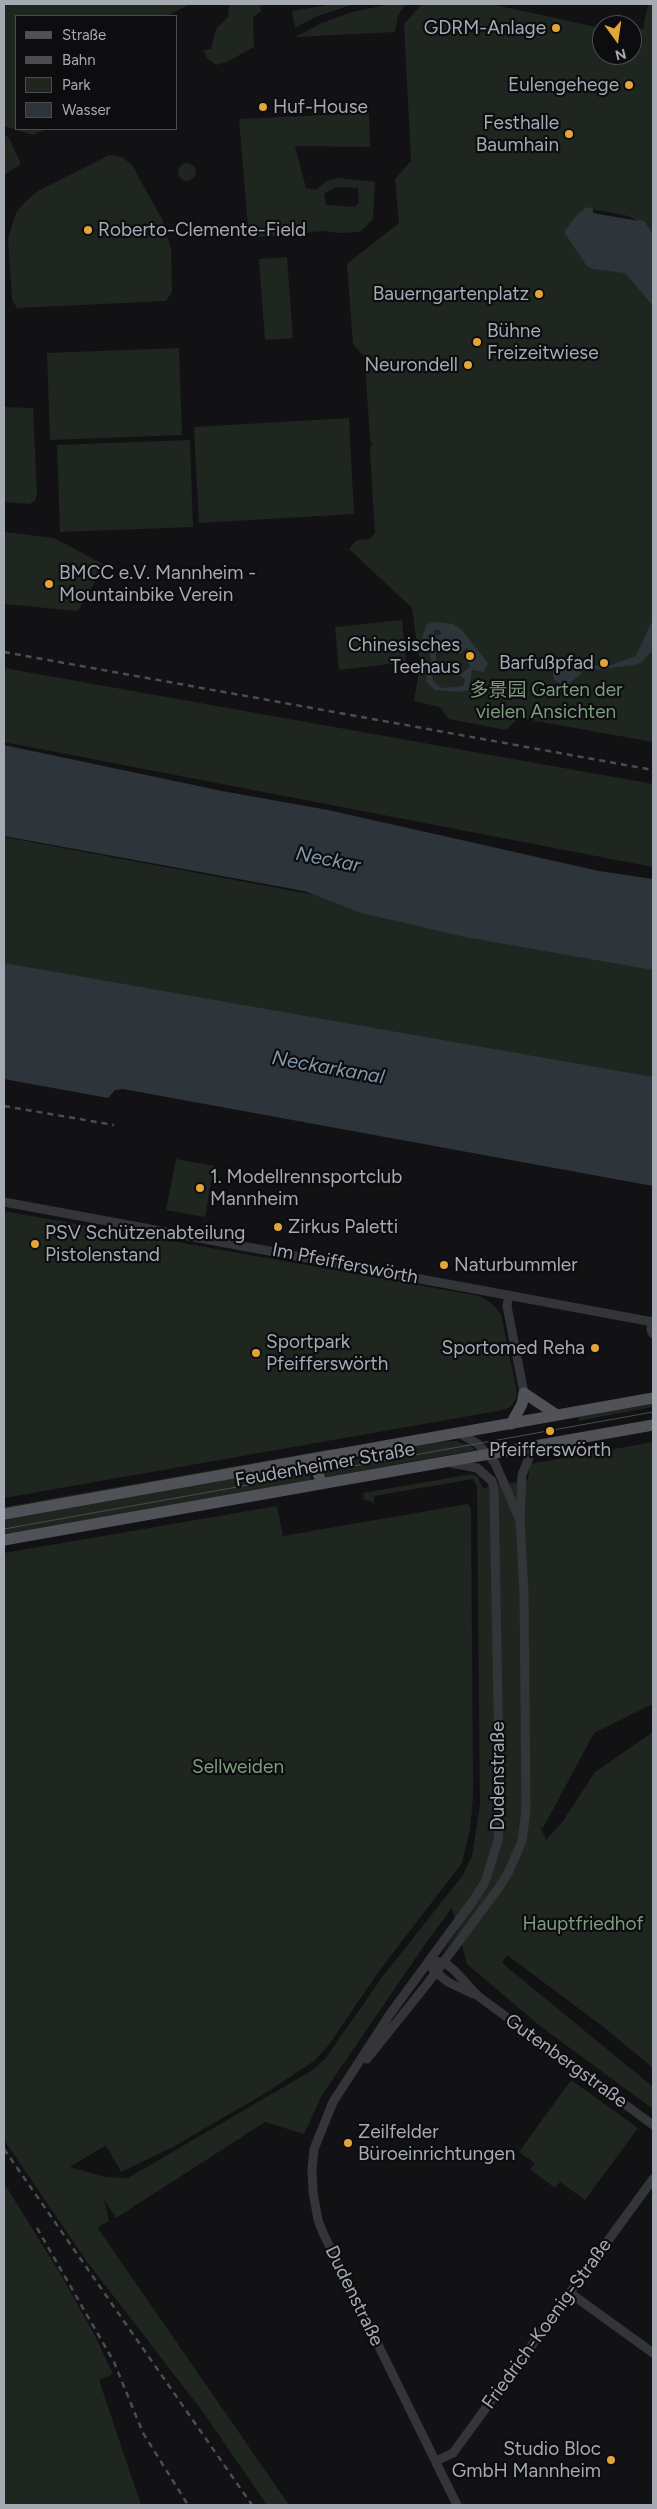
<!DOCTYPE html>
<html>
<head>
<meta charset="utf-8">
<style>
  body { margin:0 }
  #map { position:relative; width:657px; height:2509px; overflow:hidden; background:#121214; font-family:Figtree,sans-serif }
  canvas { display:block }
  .frame { position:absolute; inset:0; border:5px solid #a5aab3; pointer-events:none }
  .legend { position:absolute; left:15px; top:15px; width:162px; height:115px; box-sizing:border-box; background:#0d0d0f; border:1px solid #4a4c51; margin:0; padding:6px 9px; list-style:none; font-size:15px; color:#a5aab3 }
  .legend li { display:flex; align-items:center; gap:10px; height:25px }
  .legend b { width:25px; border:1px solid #4a4c51 }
  .north { position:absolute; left:592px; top:15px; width:50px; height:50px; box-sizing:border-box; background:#0d0d0f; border:1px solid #4a4c51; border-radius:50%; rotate:166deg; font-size:14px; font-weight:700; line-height:20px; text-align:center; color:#a5aab3 }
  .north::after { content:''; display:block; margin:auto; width:18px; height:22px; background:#e4a43a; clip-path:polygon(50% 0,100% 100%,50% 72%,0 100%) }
</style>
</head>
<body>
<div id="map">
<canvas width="657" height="2509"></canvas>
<div class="frame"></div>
<ul class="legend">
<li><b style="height:6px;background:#505257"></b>Straße</li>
<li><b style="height:6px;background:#4b4d51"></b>Bahn</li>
<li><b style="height:14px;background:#1f261f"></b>Park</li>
<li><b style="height:14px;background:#2d353b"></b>Wasser</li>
</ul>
<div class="north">N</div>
</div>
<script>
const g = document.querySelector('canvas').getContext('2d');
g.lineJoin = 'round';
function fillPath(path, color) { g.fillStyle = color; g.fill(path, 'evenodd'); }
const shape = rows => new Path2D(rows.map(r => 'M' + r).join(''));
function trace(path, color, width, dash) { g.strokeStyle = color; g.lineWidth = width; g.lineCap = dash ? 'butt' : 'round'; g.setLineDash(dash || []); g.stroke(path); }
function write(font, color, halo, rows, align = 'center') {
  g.font = font + ' Figtree,"Noto Sans SC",sans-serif'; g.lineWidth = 4.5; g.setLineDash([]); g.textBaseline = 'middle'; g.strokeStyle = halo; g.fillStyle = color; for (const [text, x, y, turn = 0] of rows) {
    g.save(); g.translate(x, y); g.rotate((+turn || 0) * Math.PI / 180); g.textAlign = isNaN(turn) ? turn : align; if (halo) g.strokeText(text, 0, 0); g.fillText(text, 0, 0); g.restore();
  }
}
const green = shape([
  [4,4,190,4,166,16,16,16,16,129,47,129,33,135,4,126],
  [229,4,260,4,261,11,253,18,254,47,227,62,216,65,207,58,203,50,211,49,216,29,228,17],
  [333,4,354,4,315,17,295,28,292,11],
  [390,4,406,4,398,15,395,32,295,37,322,23,352,12],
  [422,4,491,4,601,28,602,19,626,25,602,25,602,55,632,55,632,27,643,29,648,4,653,4,653,742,519,718,506,730,449,719,440,707,414,701,420,665,412,608,349,549,357,540,370,539,375,533,370,452,372,442,370,442,365,358,353,344,347,264,399,223,395,179,411,161,404,24],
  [369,113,370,147,295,146,306,188,316,190,327,181,337,178,375,182,373,219,360,232,339,233,323,231,249,238,239,119],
  [336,187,358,188,359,203,355,207,326,205,324,194],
  [8,136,21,164,4,175,4,137],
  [109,155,122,157,132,165,162,219,171,249,172,292,166,301,17,308,12,300,8,238,16,213,24,203,38,191],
  '178 172a9 9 0 1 1 18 0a9 9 0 1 1-18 0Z',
  [287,257,293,338,265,340,259,259],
  [179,348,182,435,50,440,47,353],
  [4,407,33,408,37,494,35,501,29,504,4,502],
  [349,418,354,514,199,523,194,427],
  [190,440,193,527,60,532,57,445],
  [4,532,54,538,105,565,78,611,4,604],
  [402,620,406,662,339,670,335,627],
  [4,668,653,784,653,867,4,742],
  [4,837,653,958,653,1078,4,964],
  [176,1159,214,1166,205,1217,166,1210],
  [4,1211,479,1296,491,1303,501,1314,517,1393,515,1401,510,1407,503,1410,4,1498],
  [653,1404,653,1407,578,1421,579,1417],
  [456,1441,469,1445,476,1450,326,1477,322,1475,324,1467,400,1449,439,1442],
  [653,1442,653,1704,594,1733,543,1828,540,1826,546,1840,563,1821,595,1772,653,1732,653,2068,605,2028,507,1955,502,1963,653,2087,653,2109,540,2026,467,1964,459,1933,440,1956,458,1930,452,1908,428,1940,322,2095,304,2134,265,2122,116,2218,104,2199,109,2221,98,2227,99,2230,289,2505,267,2505,203,2412,88,2263,4,2140,4,1553,277,1506,283,1536,468,1504,471,1509,473,1798,470,1830,462,1863,379,1971,328,2046,314,2061,267,2092,173,2147,121,2172,106,2145,70,2167,105,2177,128,2178,311,2071,325,2059,383,1976,463,1875,472,1856,480,1805,477,1487,473,1479,374,1496,374,1503,364,1499,363,1493,472,1474,478,1477,483,1489,500,1483,501,1485,528,1480,530,1464],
  [331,1449,332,1451,4,1509,4,1507],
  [310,1465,311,1481,4,1535,4,1518],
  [571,2080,638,2128,585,2200,560,2182,555,2188,530,2169,535,2163,519,2152],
  [4,2183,61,2275,95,2336,113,2374,99,2380,141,2505,4,2505]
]);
const water = shape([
  [586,207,644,221,653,234,653,306,625,273,593,269,587,266,564,232,575,217],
  [653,619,653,650,642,662,636,665,584,671,569,684,561,684,554,680,553,673,558,668,611,665,636,656],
  [436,622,453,624,462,630,488,663,484,672,472,670,469,690,460,692,435,690,426,682,427,669,431,660,429,646,442,632,436,629,427,636,428,640,425,648,422,638,427,624],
  [454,648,460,654,467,648,474,656,467,662,471,666,460,675,465,680,463,686,441,688,434,682,431,674,436,668,436,653,447,652],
  [4,745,222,791,328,810,599,871,653,879,653,970,465,937,362,913,304,891,4,836],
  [4,963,653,1077,653,1186,123,1089,115,1090,108,1098,4,1079]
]);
const pier = shape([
  [593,209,628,216,639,221,593,213]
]);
const stream = shape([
  [433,632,432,635,439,637],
  [433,638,434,641],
  [428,640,431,637]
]);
const minor = shape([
  [4,1202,653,1322],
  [509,1295,507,1306,524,1393],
  [652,1321,651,1330,653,1334],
  [459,1433,478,1444,495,1463,519,1518],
  [451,1463,477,1468,492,1481,494,1490,500,1818,498,1841,485,1882,475,1898,390,2014,333,2102,314,2149,312,2170,313,2192,318,2220,323,2233,457,2505],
  [429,1961,444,1962,455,1971,478,1996,653,2125],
  [433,1970,448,1982,473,1994],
  [367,2059,427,1984,500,1886,509,1871,522,1841,526,1810,524,1593,520,1520,522,1475,534,1445],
  [570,2293,653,2353],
  [436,2461,453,2453,653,2179]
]);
const major = shape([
  [511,1424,522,1404,524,1393,557,1415],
  [321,1483,317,1470,331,1457],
  [4,1514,653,1398],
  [4,1540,653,1425]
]);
const tram = shape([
  [4,1529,653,1412]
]);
const rail = shape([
  [4,652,653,770],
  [4,1106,114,1125],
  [4,2149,252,2505],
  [37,2228,114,2362,143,2433,188,2505]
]);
const markers = [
  [556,28,5,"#e4a43a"],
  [629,85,5,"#e4a43a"],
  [263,107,5,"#e4a43a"],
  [569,134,5,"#e4a43a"],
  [88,230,5,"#e4a43a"],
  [539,294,5,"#e4a43a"],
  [477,342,5,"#e4a43a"],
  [468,365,5,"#e4a43a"],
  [49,584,5,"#e4a43a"],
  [470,656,5,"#e4a43a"],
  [604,663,5,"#e4a43a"],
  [200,1188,5,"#e4a43a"],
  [278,1227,5,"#e4a43a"],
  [35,1244,5,"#e4a43a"],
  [444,1265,5,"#e4a43a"],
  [595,1348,5,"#e4a43a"],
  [256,1353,5,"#e4a43a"],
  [550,1431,5,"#e4a43a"],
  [348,2143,5,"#e4a43a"],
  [611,2460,5,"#e4a43a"]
];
const poiNames = [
  ["GDRM-Anlage",546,28,"right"],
  ["Eulengehege",619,85,"right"],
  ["Huf-House",273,107],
  ["Festhalle",559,123,"right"],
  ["Baumhain",559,145,"right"],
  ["Roberto-Clemente-Field",98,230],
  ["Bauerngartenplatz",529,294,"right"],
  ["Bühne",487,331],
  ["Freizeitwiese",487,353],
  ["Neurondell",458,365,"right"],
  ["BMCC e.V. Mannheim -",59,573],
  ["Mountainbike Verein",59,595],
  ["Chinesisches",460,645,"right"],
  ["Teehaus",460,667,"right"],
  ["Barfußpfad",594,663,"right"],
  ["1. Modellrennsportclub",210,1177],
  ["Mannheim",210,1199],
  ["Zirkus Paletti",288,1227],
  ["PSV Schützenabteilung",45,1233],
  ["Pistolenstand",45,1255],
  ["Naturbummler",454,1265],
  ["Sportpark",266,1342],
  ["Pfeifferswörth",266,1364],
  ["Sportomed Reha",585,1348,"right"],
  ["Pfeifferswörth",550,1450,"center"],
  ["Zeilfelder",358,2132],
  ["Büroeinrichtungen",358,2154],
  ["Studio Bloc",601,2449,"right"],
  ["GmbH Mannheim",601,2471,"right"]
];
const parkNames = [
  ["多景园 Garten der",546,690],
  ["vielen Ansichten",546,712],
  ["Sellweiden",238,1767],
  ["Hauptfriedhof",583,1924]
];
const streetNames = [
  ["Im Pfeifferswörth",345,1264,11],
  ["Feudenheimer Straße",325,1465,-10],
  ["Dudenstraße",498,1776,-90],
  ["Gutenbergstraße",566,2061,36],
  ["Dudenstraße",354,2296,64],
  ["Friedrich-Koenig-Straße",547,2324,-54]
];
const waterNames = [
  ["Neckar",328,860,11],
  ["Neckarkanal",328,1068,10]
];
fillPath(green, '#1f261f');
fillPath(water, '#2d353b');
fillPath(pier, '#121214');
trace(stream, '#2d353b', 2.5);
trace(minor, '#343538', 9);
trace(major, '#505257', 11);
trace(tram, '#4b4d51', 1);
trace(rail, '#4b4d51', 2.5, [6, 5]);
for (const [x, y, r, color] of markers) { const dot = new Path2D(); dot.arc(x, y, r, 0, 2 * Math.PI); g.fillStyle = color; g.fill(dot); trace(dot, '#0d0d0f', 2); }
write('19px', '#a5aab3', '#0d0d0f', poiNames, 'left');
write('19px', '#7d9d7e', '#0d0d0f', parkNames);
write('19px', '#a5aab3', '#0d0d0f', streetNames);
write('italic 20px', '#7e98ac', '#0d0d0f', waterNames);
</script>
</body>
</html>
